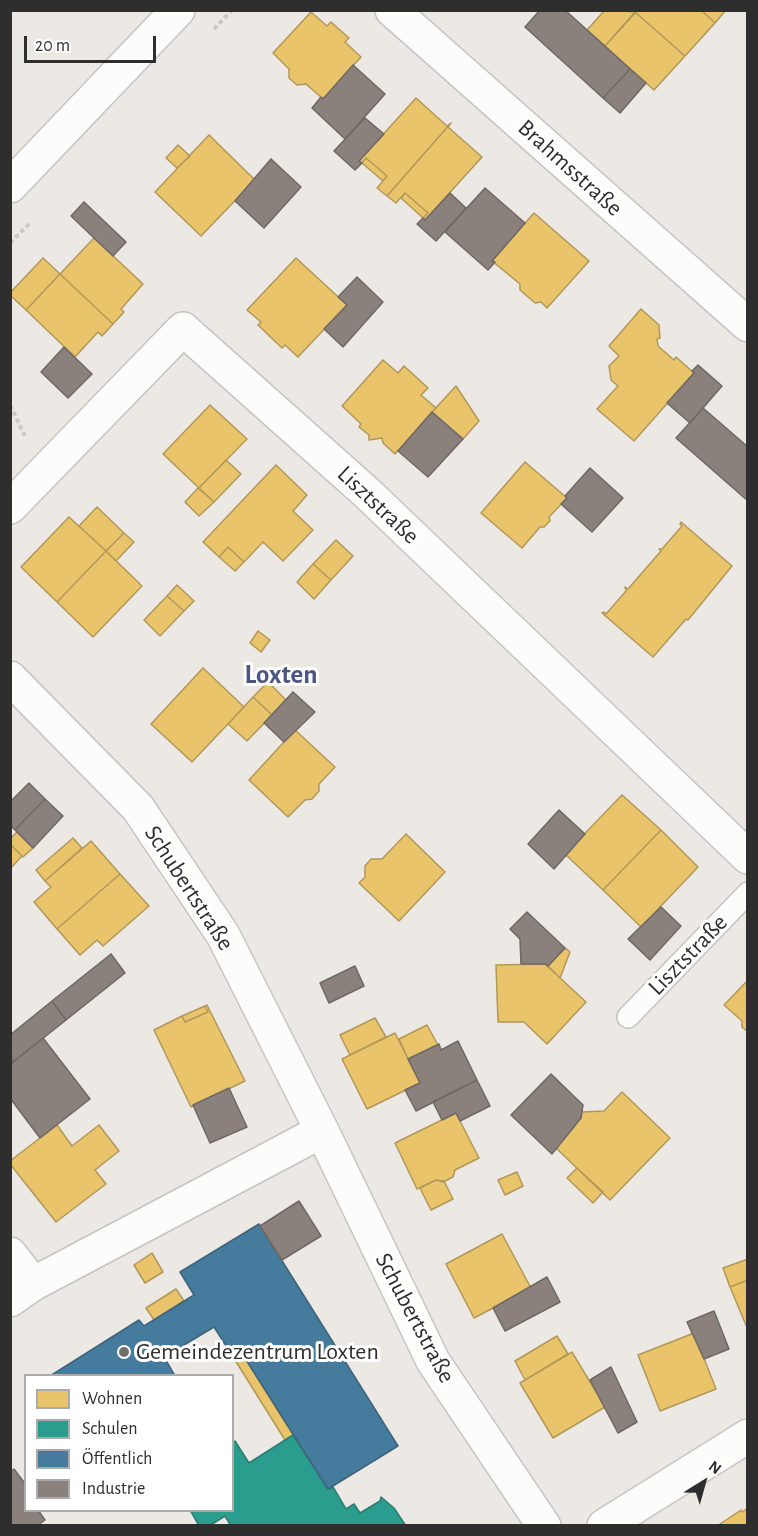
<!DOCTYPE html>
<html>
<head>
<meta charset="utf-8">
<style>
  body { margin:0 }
  #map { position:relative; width:758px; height:1536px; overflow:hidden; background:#ece8e4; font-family:"Alegreya Sans",sans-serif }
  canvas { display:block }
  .frame { position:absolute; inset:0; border:12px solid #2e2e2e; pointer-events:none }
  .legend { position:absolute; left:24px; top:1374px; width:210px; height:138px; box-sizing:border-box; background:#fff; border:2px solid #ababab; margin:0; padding:8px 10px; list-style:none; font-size:18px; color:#2e2e2e }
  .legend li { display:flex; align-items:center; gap:12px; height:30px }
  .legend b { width:30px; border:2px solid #ababab }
  .north { position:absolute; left:674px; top:1452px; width:60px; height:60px; -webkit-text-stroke:4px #fff; paint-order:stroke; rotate:37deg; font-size:16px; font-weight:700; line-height:24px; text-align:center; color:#2e2e2e }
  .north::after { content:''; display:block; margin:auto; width:21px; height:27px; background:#2e2e2e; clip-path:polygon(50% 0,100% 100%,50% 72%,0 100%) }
  .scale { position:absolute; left:24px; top:36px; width:132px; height:27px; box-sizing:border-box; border:3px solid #2e2e2e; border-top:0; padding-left:8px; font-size:18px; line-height:21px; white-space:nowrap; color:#2e2e2e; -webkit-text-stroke:4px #fff; paint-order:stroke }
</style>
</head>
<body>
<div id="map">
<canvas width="758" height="1536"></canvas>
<div class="frame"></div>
<ul class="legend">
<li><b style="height:16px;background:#e9c46a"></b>Wohnen</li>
<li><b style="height:16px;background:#2a9d8f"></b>Schulen</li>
<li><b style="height:16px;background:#457b9d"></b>Öffentlich</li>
<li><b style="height:16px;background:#8a817c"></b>Industrie</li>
</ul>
<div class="north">N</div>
<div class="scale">20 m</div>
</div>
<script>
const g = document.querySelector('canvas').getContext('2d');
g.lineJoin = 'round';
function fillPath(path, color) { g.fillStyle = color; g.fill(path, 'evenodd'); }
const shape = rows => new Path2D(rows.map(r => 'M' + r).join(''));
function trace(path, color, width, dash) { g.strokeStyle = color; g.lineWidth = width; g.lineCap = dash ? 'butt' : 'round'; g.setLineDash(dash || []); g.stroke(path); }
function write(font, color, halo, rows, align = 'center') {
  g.font = font + ' "Alegreya Sans",sans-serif'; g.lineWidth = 6; g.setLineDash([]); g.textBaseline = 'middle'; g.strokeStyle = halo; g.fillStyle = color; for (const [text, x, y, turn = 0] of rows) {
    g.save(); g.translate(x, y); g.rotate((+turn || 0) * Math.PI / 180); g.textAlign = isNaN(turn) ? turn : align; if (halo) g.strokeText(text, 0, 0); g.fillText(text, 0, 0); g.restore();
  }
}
const homes = shape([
  [605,10,636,12,605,46,587,30,605,10],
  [637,10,701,10,715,23,685,56,635,12,637,10],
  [701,10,726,10,715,23,701,10],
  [311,12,327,26,331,22,349,38,345,42,361,57,323,99,306,84,297,85,289,78,289,69,273,53,311,12],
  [635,12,685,56,654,90,605,46,635,12],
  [416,98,447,126,451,123,387,196,377,188,387,176,366,158,362,163,359,161,416,98],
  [451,123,448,127,482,157,425,220,423,218,428,213,405,193,396,203,387,196,451,123],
  [209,135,255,180,201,236,155,192,209,135],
  [178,145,190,156,177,168,166,158,178,145],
  [366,158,387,176,383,181,362,163,366,158],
  [405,193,428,213,423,218,401,198,405,193],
  [534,213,589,261,547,308,541,302,535,303,520,290,520,284,492,261,534,213],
  [94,238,143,284,121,309,124,312,113,324,60,274,94,238],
  [43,258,60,274,26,310,10,295,10,293,43,258],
  [296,258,347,305,298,357,285,345,282,348,258,325,261,322,247,310,296,258],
  [60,274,113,324,102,336,98,332,75,357,26,310,60,274],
  [641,309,659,325,660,338,657,339,658,346,674,360,676,357,694,373,634,441,597,409,618,386,611,380,609,366,619,356,609,346,641,309],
  [383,360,398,373,404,366,428,388,421,395,436,408,395,454,383,443,382,438,369,440,369,435,359,427,361,424,342,406,383,360],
  [456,386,479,421,463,439,432,412,456,386],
  [210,405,247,439,199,488,163,454,210,405],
  [226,460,241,474,214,502,199,488,226,460],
  [525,462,567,498,549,517,550,521,544,527,540,527,522,548,481,513,525,462],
  [276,465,307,495,293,511,313,530,283,561,263,542,244,562,228,547,219,557,203,542,276,465],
  [198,488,214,502,199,516,185,502,198,488],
  [97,507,124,533,106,551,79,526,97,507],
  [69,517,106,551,57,602,21,567,69,517],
  [681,522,732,566,688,620,686,619,653,657,602,613,604,612,606,614,626,591,625,587,628,589,661,551,659,549,662,549,682,526,680,524,681,522],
  [124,533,134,542,116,561,106,551,124,533],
  [336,540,353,556,331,580,313,564,336,540],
  [228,547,244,562,235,571,219,557,228,547],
  [106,551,142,586,93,637,57,602,106,551],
  [313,564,331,580,314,599,297,582,313,564],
  [177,585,194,601,184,611,167,596,177,585],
  [167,596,184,611,160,636,144,620,167,596],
  [258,631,270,640,261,652,250,643,258,631],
  [203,668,244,707,192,762,151,724,203,668],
  [268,682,286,700,272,715,253,697,268,682],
  [253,697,272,715,247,741,228,724,253,697],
  [295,730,335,767,319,784,319,791,312,799,305,800,288,817,249,780,295,730],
  [622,795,661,830,603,890,565,854,622,795],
  [661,830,698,867,641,927,603,890,661,830],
  [17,832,33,848,23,857,10,844,10,839,17,832],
  [406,834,445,872,399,921,359,883,365,877,365,866,371,859,382,859,406,834],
  [73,838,82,848,45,881,36,870,73,838],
  [91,841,120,874,57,929,34,902,51,887,45,881,91,841],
  [10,844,22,856,10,869,10,844],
  [120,874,149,906,103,946,97,940,80,955,57,929,120,874],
  [565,948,570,952,560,978,548,966,565,948],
  [545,964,586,1002,547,1044,524,1022,498,1022,496,965,545,964],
  [748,980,748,1032,742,1027,742,1021,724,1005,748,980],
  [207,1005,245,1081,191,1107,154,1030,182,1016,185,1022,208,1012,205,1006,207,1005],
  [205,1006,208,1012,185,1022,182,1016,205,1006],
  [375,1018,386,1037,350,1055,340,1035,375,1018],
  [427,1025,438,1045,408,1059,399,1039,427,1025],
  [395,1033,420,1083,367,1109,342,1059,395,1033],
  [622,1092,670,1138,610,1200,556,1148,581,1118,581,1112,604,1111,622,1092],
  [456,1113,479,1158,455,1170,453,1177,443,1182,436,1180,417,1189,395,1143,456,1113],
  [57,1125,72,1146,99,1125,119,1151,95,1170,106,1184,56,1222,10,1164,10,1161,57,1125],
  [577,1168,603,1192,593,1203,567,1178,577,1168],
  [517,1172,523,1186,505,1195,498,1180,517,1172],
  [436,1180,444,1181,453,1199,431,1210,420,1188,436,1180],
  [502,1234,531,1288,474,1318,446,1264,502,1234],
  [152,1253,163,1272,145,1283,134,1265,152,1253],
  [748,1259,748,1280,730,1287,723,1268,748,1259],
  [748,1280,748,1330,730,1287,748,1280],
  [176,1289,184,1301,154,1320,146,1308,176,1289],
  [694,1333,716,1389,660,1411,638,1355,694,1333],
  [557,1336,568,1354,525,1380,515,1361,557,1336],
  [572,1352,605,1407,553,1438,520,1383,572,1352],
  [243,1355,293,1435,285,1440,235,1360,243,1355],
  [748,1508,748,1526,717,1526,741,1510,742,1512,748,1508]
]);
const schools = shape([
  [293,1435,328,1489,333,1487,346,1509,354,1504,360,1513,380,1501,381,1497,394,1508,406,1526,231,1526,225,1516,209,1526,199,1526,190,1510,232,1510,232,1443,235,1441,249,1463,293,1435]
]);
const public = shape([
  [259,1224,398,1446,328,1489,243,1355,235,1360,214,1327,164,1357,175,1376,50,1376,139,1320,144,1326,194,1295,180,1272,259,1224]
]);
const industry = shape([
  [540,10,565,10,630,69,603,98,525,27,540,10],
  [353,65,385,94,345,139,312,108,321,97,323,99,353,65],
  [630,69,646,83,620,113,603,98,630,69],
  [365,118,384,134,359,161,362,163,355,170,334,151,365,118],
  [271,159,301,187,264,228,235,201,271,159],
  [485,188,525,223,492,261,495,262,488,270,445,232,485,188],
  [450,193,466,208,436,241,417,224,423,218,425,220,450,193],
  [84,202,126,242,113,256,71,216,84,202],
  [357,277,383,302,343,347,324,329,347,305,338,297,357,277],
  [64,347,92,374,68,398,41,372,64,347],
  [698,365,722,386,690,423,667,403,694,373,692,371,698,365],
  [703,408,748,447,748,501,676,438,703,408],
  [432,412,463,439,428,477,398,451,432,412],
  [590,468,623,498,592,532,561,504,567,498,565,496,590,468],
  [293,692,315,712,284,742,264,723,293,692],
  [29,783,45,799,15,830,10,825,10,802,29,783],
  [45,799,63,816,33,848,15,830,45,799],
  [559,810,585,834,554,869,528,844,559,810],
  [661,907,681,926,650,960,628,939,661,907],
  [527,912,565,948,548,966,545,964,521,964,520,939,510,929,527,912],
  [111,954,125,973,66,1020,52,1001,111,954],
  [355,966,364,986,329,1003,320,983,355,966],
  [52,1001,66,1020,12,1063,10,1035,52,1001],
  [43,1038,90,1099,40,1138,10,1098,10,1064,43,1038],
  [458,1041,477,1080,416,1111,405,1090,420,1083,408,1059,439,1044,441,1050,458,1041],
  [551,1074,583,1105,581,1118,552,1154,511,1115,551,1074],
  [477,1080,490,1106,460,1121,456,1113,442,1120,433,1102,477,1080],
  [229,1088,247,1127,210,1143,193,1105,229,1088],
  [299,1201,321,1236,282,1260,260,1226,299,1201],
  [547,1277,560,1302,505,1331,493,1308,547,1277],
  [714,1311,729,1349,704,1359,687,1322,714,1311],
  [611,1367,637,1422,618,1433,590,1380,611,1367],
  [14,1469,26,1485,26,1510,38,1510,45,1520,37,1526,10,1526,10,1472,14,1469]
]);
const path = shape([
  [214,29,232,10],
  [10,243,31,222],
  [10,405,25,436]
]);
const lane = shape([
  [628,1017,748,893]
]);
const street = shape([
  [392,10,748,325],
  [10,507,183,329,367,493,748,857],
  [10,678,138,808,223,935,322,1131,433,1361,544,1526],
  [10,1254,33,1284],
  [10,1300,33,1284,322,1131],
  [604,1526,748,1436]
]);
const secondary = shape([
  [10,186,178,10]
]);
const markers = [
  [124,1352,6,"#706f6e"]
];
const streetNames = [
  ["Brahmsstraße",570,168,42],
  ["Lisztstraße",378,505,43],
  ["Schubertstraße",189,888,57],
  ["Lisztstraße",688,955,-46],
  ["Schubertstraße",415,1318,62]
];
const poiNames = [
  ["Gemeindezentrum Loxten",136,1352]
];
const quarterNames = [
  ["Loxten",281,675]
];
fillPath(homes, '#e9c46a');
trace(homes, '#b19758', 1.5);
fillPath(schools, '#2a9d8f');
trace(schools, '#2b7c72', 1.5);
fillPath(public, '#457b9d');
trace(public, '#3e647c', 1.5);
fillPath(industry, '#8a817c');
trace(industry, '#6e6865', 1.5);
trace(lane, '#c5c4c5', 24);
trace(street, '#c5c4c5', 36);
trace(secondary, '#c5c4c5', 36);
trace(path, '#c9c9c8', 4, [4.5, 3]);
trace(lane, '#fcfcfb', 21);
trace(street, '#fcfcfb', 33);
trace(secondary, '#fcfcfb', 33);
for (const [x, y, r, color] of markers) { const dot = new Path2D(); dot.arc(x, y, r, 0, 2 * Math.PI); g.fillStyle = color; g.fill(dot); trace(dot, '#fff', 2); }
write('24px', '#2e2e2e', '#fff', streetNames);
write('24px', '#2e2e2e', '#fff', poiNames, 'left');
write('bold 27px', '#4d5680', '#fff', quarterNames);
</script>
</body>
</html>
